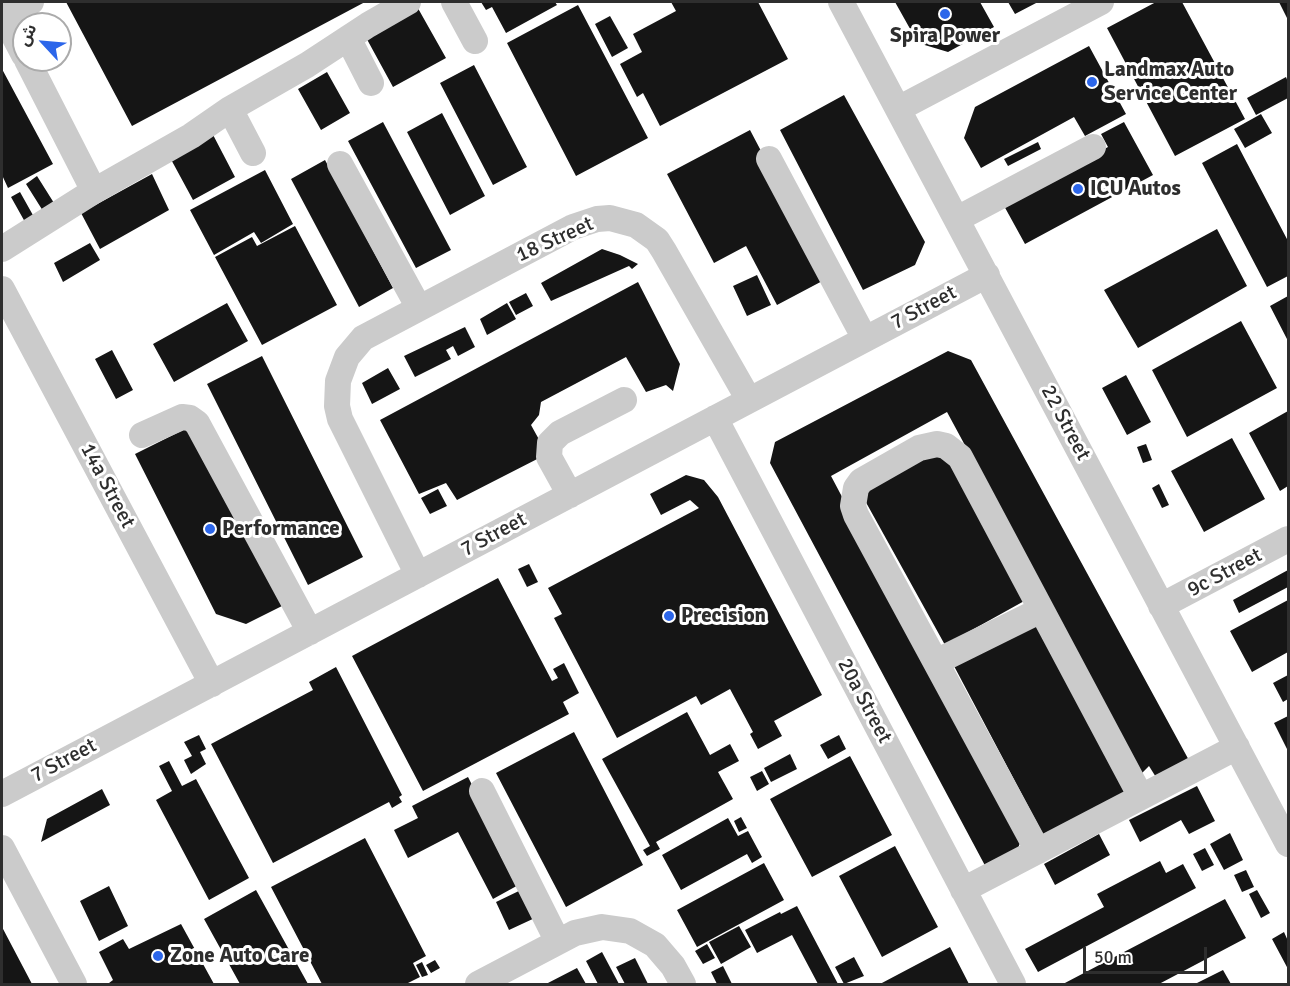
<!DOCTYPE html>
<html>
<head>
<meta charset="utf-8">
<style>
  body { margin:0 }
  #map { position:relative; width:1290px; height:986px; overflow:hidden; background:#fff; font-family:Signika,"Noto Sans Arabic",sans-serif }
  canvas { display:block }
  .frame { position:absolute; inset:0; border:3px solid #2e2e2e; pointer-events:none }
  .north { position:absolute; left:12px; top:12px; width:60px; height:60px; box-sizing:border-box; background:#fff; border:2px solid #ababab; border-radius:50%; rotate:296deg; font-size:16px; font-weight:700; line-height:24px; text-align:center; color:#2e2e2e }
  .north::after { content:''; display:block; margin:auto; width:21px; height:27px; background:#2c66ea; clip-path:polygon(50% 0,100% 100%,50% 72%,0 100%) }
  .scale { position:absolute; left:1083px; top:947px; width:124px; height:27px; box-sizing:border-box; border:3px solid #2e2e2e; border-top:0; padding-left:8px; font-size:18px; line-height:21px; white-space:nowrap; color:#2e2e2e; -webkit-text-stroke:4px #fff; paint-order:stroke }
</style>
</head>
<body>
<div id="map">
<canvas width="1290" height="986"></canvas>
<div class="frame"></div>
<div class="north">ش</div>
<div class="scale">50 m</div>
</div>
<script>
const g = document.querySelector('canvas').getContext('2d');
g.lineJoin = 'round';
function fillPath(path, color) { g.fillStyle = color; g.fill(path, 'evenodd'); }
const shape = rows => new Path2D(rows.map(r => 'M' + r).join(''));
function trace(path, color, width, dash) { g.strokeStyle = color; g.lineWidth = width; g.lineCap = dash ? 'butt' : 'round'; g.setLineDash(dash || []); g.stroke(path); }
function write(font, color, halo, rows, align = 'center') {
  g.font = font + ' Signika,sans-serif'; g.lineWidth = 6; g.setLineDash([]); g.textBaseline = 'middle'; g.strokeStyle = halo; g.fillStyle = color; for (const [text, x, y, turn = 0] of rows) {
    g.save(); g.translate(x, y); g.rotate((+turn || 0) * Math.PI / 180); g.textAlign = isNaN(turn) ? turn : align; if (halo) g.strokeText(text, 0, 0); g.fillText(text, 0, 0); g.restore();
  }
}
const building = shape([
  [66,2,365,2,132,126],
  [481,2,555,2,557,5,506,33,492,7,486,10],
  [671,2,758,2,788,59,660,126,643,93,637,97,620,64,642,52,633,34,676,11],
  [895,2,980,2,994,27,948,52,918,43],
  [1008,2,1038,2,1015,14],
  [1156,2,1182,2,1245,119,1175,156,1107,28],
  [1279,2,1288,2,1288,20],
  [415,3,446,58,393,87,363,32],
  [578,5,648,138,576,176,507,43],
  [610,16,628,48,612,57,595,24],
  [1089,46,1126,114,1085,136,1074,117,981,168,964,138,975,107],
  [474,65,527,167,493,185,440,83],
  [2,69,53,164,8,188,2,175],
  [327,72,350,113,321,130,298,89],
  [1286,77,1288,82,1288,98,1256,115,1247,98],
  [844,95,925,242,915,265,863,290,780,130],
  [442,113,485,196,450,215,407,132],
  [1261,114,1272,133,1245,148,1234,129],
  [383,122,451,250,416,268,348,141],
  [1124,122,1153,175,1025,244,1003,204,1108,147,1101,134],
  [210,129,235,177,193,200,167,152],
  [750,130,828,278,777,305,746,246,714,263,667,174],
  [1038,142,1041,149,1008,166,1004,159],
  [1237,144,1288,241,1288,276,1267,287,1202,163],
  [325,160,393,288,359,307,291,179],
  [265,170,293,224,261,243,254,232,214,255,190,210],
  [152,174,169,210,100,249,81,213],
  [37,176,54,203,43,211,26,184],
  [20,192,34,217,25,222,11,197],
  [295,226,337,305,262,345,215,257,252,237,257,246],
  [1217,229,1247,286,1138,348,1104,290],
  [90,243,100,260,63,282,54,263],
  [602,249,620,255,638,264,632,269,629,266,551,301,541,283],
  [757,275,771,305,747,316,733,286],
  [638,282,680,364,673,391,666,385,646,392,626,357,541,402,539,415,531,425,547,454,457,500,446,483,419,494,380,420],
  [526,293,533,306,516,315,509,302],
  [1288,296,1288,341,1270,306],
  [227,303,248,341,174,382,153,344],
  [507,303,516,319,487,335,480,319],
  [1241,321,1277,388,1187,437,1152,370],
  [465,327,475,347,458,356,453,346,446,350,451,359,415,377,404,356],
  [112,350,133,390,116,399,95,359],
  [948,351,971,360,1191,764,1159,782,1149,766,1142,773,947,412,831,476,1022,837,1014,860,989,873,770,463,775,442],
  [262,356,363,557,308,585,207,384],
  [388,368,400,389,372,404,362,383],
  [1126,375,1151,422,1127,435,1102,388],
  [1288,411,1288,486,1280,491,1249,433],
  [187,428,284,605,246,624,216,614,135,454],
  [1232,438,1265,499,1204,532,1171,471],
  [1146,444,1152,460,1143,463,1137,447],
  [945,453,1026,600,945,645,863,497,873,476],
  [686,475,704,480,718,497,822,695,774,721,782,736,758,749,750,734,753,732,730,689,701,705,696,696,617,738,554,618,562,614,548,588,699,508,690,500,661,515,650,494],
  [1159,484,1169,505,1162,508,1152,488],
  [438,489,447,506,430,514,421,498],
  [529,564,538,582,527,587,518,569],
  [1288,570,1288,587,1239,613,1233,600],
  [498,578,552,681,558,678,553,669,564,663,579,693,563,702,569,714,423,791,352,656],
  [1288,600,1288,652,1252,672,1230,631],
  [1038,619,1129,794,1045,838,954,666],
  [336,667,402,795,399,797,402,802,392,808,389,802,273,863,211,744,313,690,309,682],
  [1288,675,1288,699,1283,702,1273,683],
  [687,712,710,755,730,744,739,761,718,772,733,799,656,842,660,849,647,856,643,850,650,846,602,759],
  [1288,716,1288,751,1274,723],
  [574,732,643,865,566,907,496,773],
  [199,735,206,749,200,752,206,764,191,774,184,760,192,756,184,742],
  [839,735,846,749,828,759,820,745],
  [790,754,797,769,771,782,764,768],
  [850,756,892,835,812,877,770,799],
  [169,761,182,786,196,779,249,878,209,900,156,800,172,791,159,766],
  [762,771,769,784,757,791,750,777],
  [468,777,522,883,493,899,458,832,408,858,394,830,418,818,412,806],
  [1197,786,1215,821,1189,834,1181,820,1140,842,1129,820],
  [102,789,110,805,41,842,47,819],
  [741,817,747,828,739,832,734,821],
  [728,818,738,836,748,831,762,857,752,863,747,854,681,890,662,855],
  [1230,833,1243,860,1224,870,1210,844],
  [1099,834,1110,855,1055,885,1044,864],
  [365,838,426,956,413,963,420,977,406,984,322,984,271,887],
  [895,846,938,927,882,957,839,876],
  [1205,848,1214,865,1202,871,1193,854],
  [1160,861,1166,873,1183,864,1196,888,1038,972,1025,949,1104,907,1097,894],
  [764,863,784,900,697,947,677,910],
  [1246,870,1254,887,1242,892,1234,875],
  [109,886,128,926,99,941,80,901],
  [523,889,537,917,509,930,496,902],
  [256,890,308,984,240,984,204,919],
  [1257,890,1270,913,1261,918,1249,894],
  [1225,899,1246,938,1159,984,1063,984],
  [797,906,838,984,818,984,792,935,757,953,745,930,780,912,781,914],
  [181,924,214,984,110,984,109,983,113,980,99,952,123,939,129,949],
  [739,926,751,947,721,964,709,942],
  [2,927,32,984,2,984],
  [1284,932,1288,941,1288,969,1272,939],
  [707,944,715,958,703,964,695,951],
  [950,947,969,984,880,984],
  [602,952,619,984,598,984,586,961],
  [854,957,864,976,844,984,835,967],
  [635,958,648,984,625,984,616,967],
  [435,960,440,968,431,973,426,965],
  [422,962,428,975,422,977,416,965],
  [723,966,732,984,717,984,711,972],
  [577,968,586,984,546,984],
  [1223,970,1231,984,1195,984]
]);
const minor = shape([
  [454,2,475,41],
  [841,2,1288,844],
  [4,17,24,55],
  [2,18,31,2],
  [348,38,371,83],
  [27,60,94,191],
  [230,109,253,153],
  [898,109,1101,2],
  [769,159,865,339],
  [340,164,419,308],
  [957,219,1093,147],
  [2,249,94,191,191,136,230,109,307,65,368,25,408,2],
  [2,289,212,684],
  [715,418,1013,984],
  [142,435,182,417,190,418,197,423,310,632],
  [570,495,549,457,550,443,560,433,624,400],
  [418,575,340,419,337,406,338,381,347,357,363,338,573,227,597,219,610,218,636,225,657,240,664,251,749,400],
  [1161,606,1288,539],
  [936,662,1041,610],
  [482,791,558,942],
  [2,794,987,275],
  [2,848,74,984],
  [1038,851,856,515,853,506,856,488,861,481,919,448,937,444,946,446,960,457,1141,797],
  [963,890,1237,747],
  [478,984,575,933,602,927,630,931,655,945,673,966,683,984]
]);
const markers = [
  [945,14,6,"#2c66ea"],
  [1092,82,6,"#2c66ea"],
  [1078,189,6,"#2c66ea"],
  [210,529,6,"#2c66ea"],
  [669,616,6,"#2c66ea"],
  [158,956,6,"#2c66ea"]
];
const poiNames = [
  ["Spira Power",945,36,"center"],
  ["Landmax Auto",1104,70],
  ["Service Center",1104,94],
  ["ICU Autos",1090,189],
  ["Performance",222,529],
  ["Precision",681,616],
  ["Zone Auto Care",170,956]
];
const streetNames = [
  ["18 Street",555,240,-24],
  ["7 Street",924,308,-28],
  ["22 Street",1065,423,62],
  ["14a Street",107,486,62],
  ["7 Street",494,535,-28],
  ["9c Street",1225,573,-28],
  ["20a Street",864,701,62],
  ["7 Street",64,761,-28]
];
fillPath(building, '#151515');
trace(minor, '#cbcbcb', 26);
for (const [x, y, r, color] of markers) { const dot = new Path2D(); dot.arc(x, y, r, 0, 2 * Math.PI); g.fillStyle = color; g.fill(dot); trace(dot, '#fff', 2); }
write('bold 21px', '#2e2e2e', '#fff', poiNames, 'left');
write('21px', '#2e2e2e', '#fff', streetNames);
</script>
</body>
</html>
